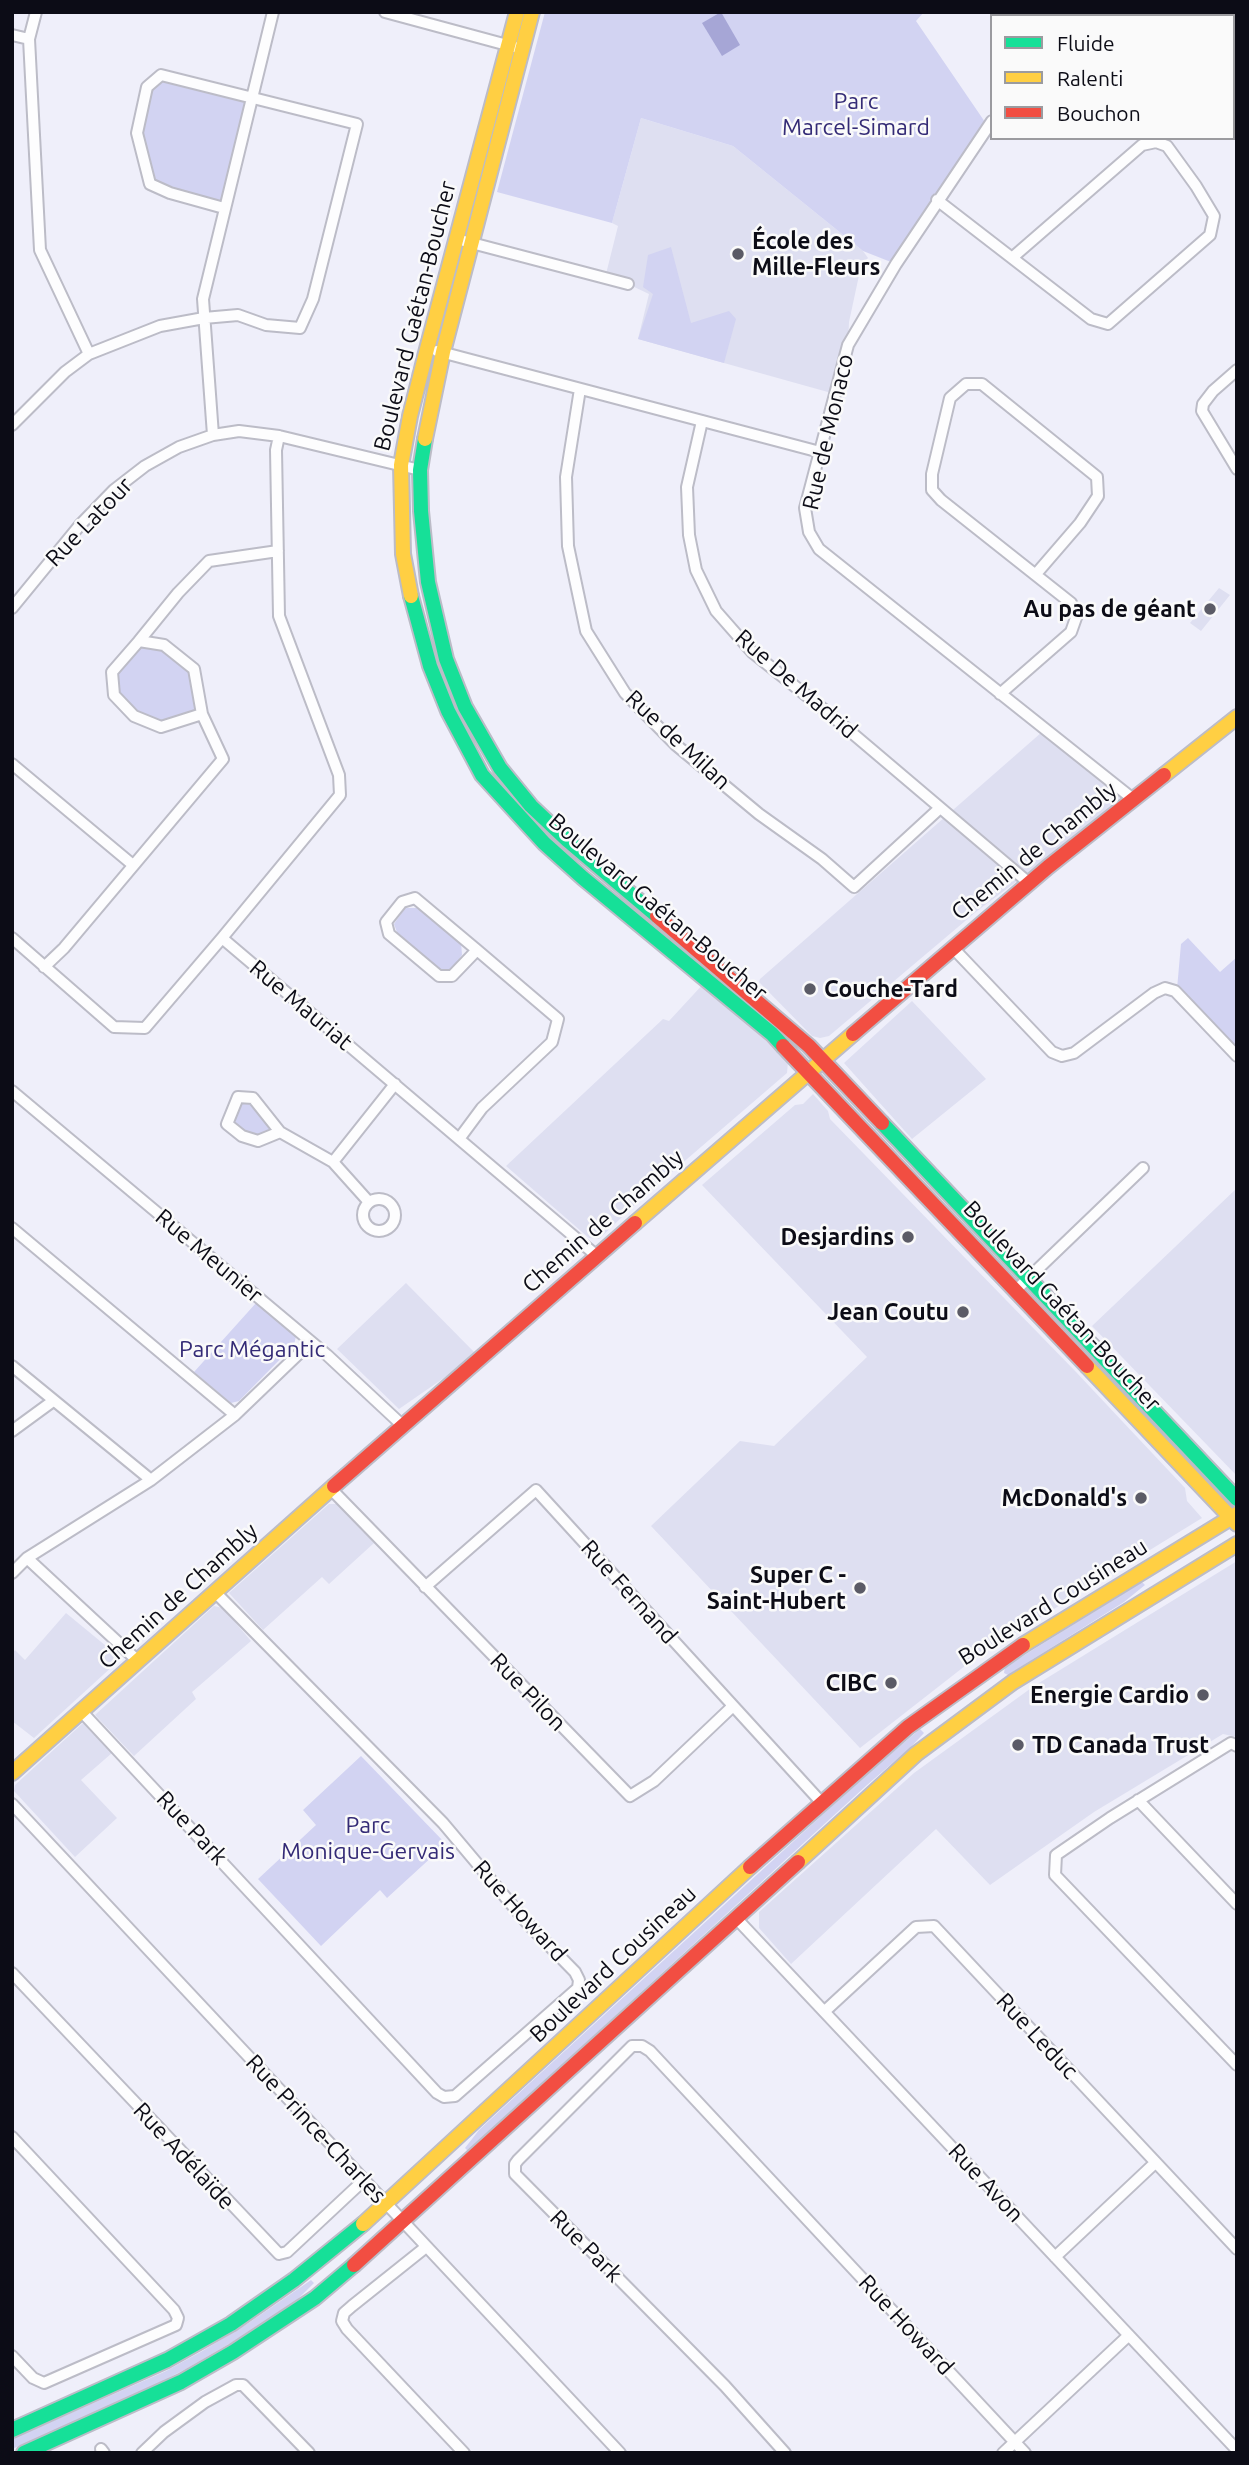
<!DOCTYPE html>
<html>
<head>
<meta charset="utf-8">
<style>
  body { margin:0 }
  #map { position:relative; width:1249px; height:2465px; overflow:hidden; background:#efeffa; font-family:Ubuntu,sans-serif }
  canvas { display:block }
  .frame { position:absolute; inset:0; border:14px solid #0c0c16; pointer-events:none }
  .legend { position:absolute; left:990px; top:14px; width:245px; height:126px; box-sizing:border-box; background:#fafafa; border:2px solid #9b9b9f; margin:0; padding:9px 12px; list-style:none; font-size:21px; color:#0c0c16 }
  .legend li { display:flex; align-items:center; gap:14px; height:35px }
  .legend b { width:35px; border:2px solid #9b9b9f }
</style>
</head>
<body>
<div id="map">
<canvas width="1249" height="2465"></canvas>
<div class="frame"></div>
<ul class="legend">
<li><b style="height:9px;background:#16e098"></b>Fluide</li>
<li><b style="height:9px;background:#ffcf43"></b>Ralenti</li>
<li><b style="height:9px;background:#f24e42"></b>Bouchon</li>
</ul>
</div>
<script>
const g = document.querySelector('canvas').getContext('2d');
g.lineJoin = 'round';
function fillPath(path, color) { g.fillStyle = color; g.fill(path, 'evenodd'); }
const shape = rows => new Path2D(rows.map(r => 'M' + r).join(''));
function trace(path, color, width, dash) { g.strokeStyle = color; g.lineWidth = width; g.lineCap = dash ? 'butt' : 'round'; g.setLineDash(dash || []); g.stroke(path); }
function write(font, color, halo, rows, align = 'center') {
  g.font = font + ' Ubuntu,sans-serif'; g.lineWidth = 5; g.setLineDash([]); g.textBaseline = 'middle'; g.strokeStyle = halo; g.fillStyle = color; for (const [text, x, y, turn = 0] of rows) {
    g.save(); g.translate(x, y); g.rotate((+turn || 0) * Math.PI / 180); g.textAlign = isNaN(turn) ? turn : align; if (halo) g.strokeText(text, 0, 0); g.fillText(text, 0, 0); g.restore();
  }
}
const built = shape([
  [641,118,733,146,863,251,868,258,861,266,849,322,848,345,835,394,638,339,649,294,628,284,605,278,618,226,612,223],
  [1219,588,1230,595,1201,631,1190,623],
  [1042,732,1127,799,977,911,829,1036,820,1038,812,1036,759,982,760,979],
  [705,982,788,1062,787,1073,644,1196,599,1239,589,1238,506,1166,663,1019,669,1021],
  [912,1001,986,1079,912,1139,844,1063],
  [813,1094,828,1111,830,1119,1076,1372,1185,1488,1187,1501,1202,1518,979,1655,860,1748,651,1526,740,1441,774,1446,867,1357,702,1185,795,1105,803,1104],
  [1237,1188,1237,1476,1092,1326],
  [406,1283,477,1355,399,1409,337,1349],
  [329,1504,337,1504,374,1543,329,1584,322,1577,263,1630,229,1593],
  [1237,1561,1237,1737,1223,1734,1094,1812,990,1885,936,1829,791,1964,759,1928,759,1912,914,1773,1034,1686],
  [214,1606,223,1608,251,1641,192,1692,196,1699,134,1756,95,1715],
  [66,1613,117,1655,115,1664,34,1738,12,1721,12,1654,15,1650,25,1660],
  [83,1723,112,1753,81,1780,117,1818,75,1857,14,1791,15,1785]
]);
const green = shape([
  [545,12,924,12,916,21,987,125,896,264,863,251,733,146,641,118,612,223,497,192],
  [161,75,251,99,224,208,150,184,137,133,147,87],
  [671,247,691,323,729,311,736,319,724,363,638,339,653,294,643,287,648,255],
  [139,641,164,645,194,669,202,714,161,727,134,716,114,695,112,672],
  [405,908,418,908,461,942,462,955,452,969,439,969,398,935,394,924],
  [1188,938,1220,972,1237,957,1237,1049,1177,989,1181,944],
  [241,1100,252,1103,276,1131,257,1139,230,1123],
  [256,1303,296,1336,294,1345,239,1401,231,1403,194,1372],
  [1142,1582,1145,1585,1124,1602,1008,1675,1004,1673,1005,1667],
  [920,1729,924,1733,910,1748,867,1785,468,2151,465,2148,479,2130,532,2081,868,1773],
  [361,1756,446,1844,387,1898,380,1890,321,1946,258,1879,316,1825,303,1810],
  [311,2280,314,2283,297,2300,253,2330,186,2369,137,2394,12,2449,12,2439,166,2371,204,2350,250,2322]
]);
const water = shape([
  [721,12,740,45,722,56,702,23]
]);
const street = shape([
  [36,12,29,39,40,250,89,354],
  [385,12,522,49],
  [1216,12,1218,16],
  [1115,16,1119,12],
  [12,35,29,39],
  [1233,37,1237,42],
  [992,121,896,264,848,345,805,508,809,532,819,549,1133,799],
  [937,200,1091,319,1108,324,1210,235,1214,216,1196,186,1167,146,1156,142,1142,145,1013,257],
  [464,241,628,284],
  [437,351,820,452],
  [1237,370,1213,391,1203,404,1202,411,1237,469],
  [580,389,566,477,568,546,586,631,625,693,676,745,759,814,822,859,854,887,940,808],
  [702,421,687,487,689,535,696,570,716,611,752,652,832,716,1029,883],
  [12,425,65,372,89,354,160,326,204,318,238,315,266,325,300,328,313,299,357,124,161,75,147,87,137,133,150,184,170,193,224,208],
  [213,435,203,299,273,12],
  [12,608,80,525,114,490,145,466,179,447,213,435,239,431,279,436,420,470],
  [139,641,178,593,209,561,278,551],
  [1000,694,1071,632,1077,615,1071,603,941,500,932,490,932,474,950,398,966,384,982,384,1097,477,1098,496,1080,523,1036,574],
  [12,764,133,865],
  [12,938,114,1027,145,1028,222,938,340,795,339,775,279,616,276,450,279,436],
  [222,938,597,1256],
  [953,948,1052,1052,1062,1056,1074,1053,1154,993,1165,988,1175,991,1237,1056],
  [44,967,64,948,223,759,202,714,194,669,164,645,139,641,112,672,114,695,134,716,161,727,202,714],
  [12,1091,327,1355,402,1425],
  [280,1132,258,1141,242,1136,227,1124,238,1097,253,1098,280,1132,333,1162,368,1201],
  [459,1139,482,1108,552,1042,558,1019,477,950,415,898,402,902,386,922,389,934,439,976,452,976,477,950],
  [333,1162,395,1084],
  '363 1215a16 16 0 1 1 32 0a16 16 0 1 1-32 0Z',
  [12,1228,235,1415],
  [1016,1290,1143,1168],
  [12,1366,151,1480],
  [12,1431,53,1401],
  [332,1490,630,1796,654,1781,733,1706],
  [27,1558,138,1661],
  [12,1573,27,1558,151,1480,235,1415,311,1342],
  [425,1587,536,1490,821,1802],
  [82,1712,437,2093,444,2097,455,2096,578,1988,579,1980,575,1972,528,1924,443,1823,215,1592],
  [1237,1746,1231,1743,1110,1818,1056,1855,1055,1875,1237,2065],
  [1138,1800,1237,1904],
  [12,1804,620,2453],
  [735,1917,1237,2450],
  [12,1973,279,2254,287,2252,364,2180],
  [825,2011,916,1927,934,1926,1237,2249],
  [12,2137,174,2310,178,2318,176,2325,44,2383,33,2378,12,2356],
  [426,2247,352,2306,344,2313,342,2321,347,2329,464,2453],
  [1055,2257,1155,2163],
  [101,2449,104,2453],
  [142,2453,164,2432,205,2402,236,2385,243,2385,309,2453],
  [785,2453,725,2386,515,2174,515,2164,518,2160,632,2046,642,2046,650,2051,1025,2453],
  [1003,2453,1128,2336]
]);
const fast = shape([
  [425,439,420,470,421,511,428,582,446,659,465,707,500,768,531,806,567,840,657,916],
  [411,596,430,666,448,711,482,775,544,843,583,878,772,1034,783,1046],
  [882,1123,1237,1499],
  [12,2430,167,2360,231,2324,294,2280,363,2224],
  [24,2453,181,2382,233,2352,315,2298,354,2265]
]);
const slow = shape([
  [425,439,443,352,532,12],
  [411,596,403,554,401,465,410,416,427,349,517,12],
  [1164,775,1237,717],
  [635,1223,853,1034],
  [1087,1366,1237,1524],
  [1023,1645,1237,1514],
  [12,1773,334,1486],
  [798,1862,916,1754,1013,1682,1237,1544],
  [363,2224,750,1867]
]);
const jam = shape([
  [657,916,809,1046,882,1123],
  [853,1034,1048,867,1164,775],
  [783,1046,1087,1366],
  [334,1486,635,1223],
  [750,1867,908,1727,1023,1645],
  [354,2265,798,1862]
]);
const markers = [
  [738,254,7,"#5b5b66"],
  [1210,609,7,"#5b5b66"],
  [810,989,7,"#5b5b66"],
  [908,1237,7,"#5b5b66"],
  [963,1312,7,"#5b5b66"],
  [1141,1498,7,"#5b5b66"],
  [860,1588,7,"#5b5b66"],
  [891,1683,7,"#5b5b66"],
  [1203,1695,7,"#5b5b66"],
  [1018,1745,7,"#5b5b66"]
];
const parkNames = [
  ["Parc",856,101],
  ["Marcel-Simard",856,127],
  ["Parc Mégantic",252,1349],
  ["Parc",368,1825],
  ["Monique-Gervais",368,1851]
];
const poiNames = [
  ["École des",752,241,"left"],
  ["Mille-Fleurs",752,267,"left"],
  ["Au pas de géant",1196,609],
  ["Couche-Tard",824,989,"left"],
  ["Desjardins",894,1237],
  ["Jean Coutu",949,1312],
  ["McDonald's",1127,1498],
  ["Super C -",846,1575],
  ["Saint-Hubert",846,1601],
  ["CIBC",877,1683],
  ["Energie Cardio",1189,1695],
  ["TD Canada Trust",1032,1745,"left"]
];
const streetNames = [
  ["Boulevard Gaétan-Boucher",415,316,-76],
  ["Rue de Monaco",828,432,-77],
  ["Rue Latour",89,522,-46],
  ["Rue De Madrid",796,684,41],
  ["Rue de Milan",678,740,43],
  ["Chemin de Chambly",1034,851,-39],
  ["Boulevard Gaétan-Boucher",658,907,40],
  ["Rue Mauriat",301,1005,40],
  ["Chemin de Chambly",603,1221,-41],
  ["Rue Meunier",209,1256,40],
  ["Boulevard Gaétan-Boucher",1062,1306,47],
  ["Rue Fernand",629,1592,48],
  ["Chemin de Chambly",178,1596,-42],
  ["Boulevard Cousineau",1053,1602,-32],
  ["Rue Pilon",528,1692,46],
  ["Rue Park",192,1828,47],
  ["Rue Howard",520,1911,48],
  ["Boulevard Cousineau",613,1964,-43],
  ["Rue Leduc",1037,2036,47],
  ["Rue Prince-Charles",316,2129,47],
  ["Rue Adélaïde",184,2156,47],
  ["Rue Avon",986,2183,47],
  ["Rue Park",586,2246,45],
  ["Rue Howard",906,2325,47]
];
fillPath(built, '#dedff1');
fillPath(green, '#d2d3f2');
fillPath(water, '#a6a6d6');
trace(street, '#bcbcc7', 14);
trace(fast, '#bcbcc7', 18);
trace(slow, '#bcbcc7', 18);
trace(jam, '#bcbcc7', 18);
trace(street, '#fdfdfe', 10);
trace(fast, '#16e098', 14);
trace(slow, '#ffcf43', 14);
trace(jam, '#f24e42', 14);
for (const [x, y, r, color] of markers) { const dot = new Path2D(); dot.arc(x, y, r, 0, 2 * Math.PI); g.fillStyle = color; g.fill(dot); trace(dot, '#fafafa', 2.5); }
write('23px', '#342b76', '#fafafa', parkNames);
write('bold 23px', '#0c0c16', '#fafafa', poiNames, 'right');
write('23px', '#0c0c16', '#fafafa', streetNames);
</script>
</body>
</html>
